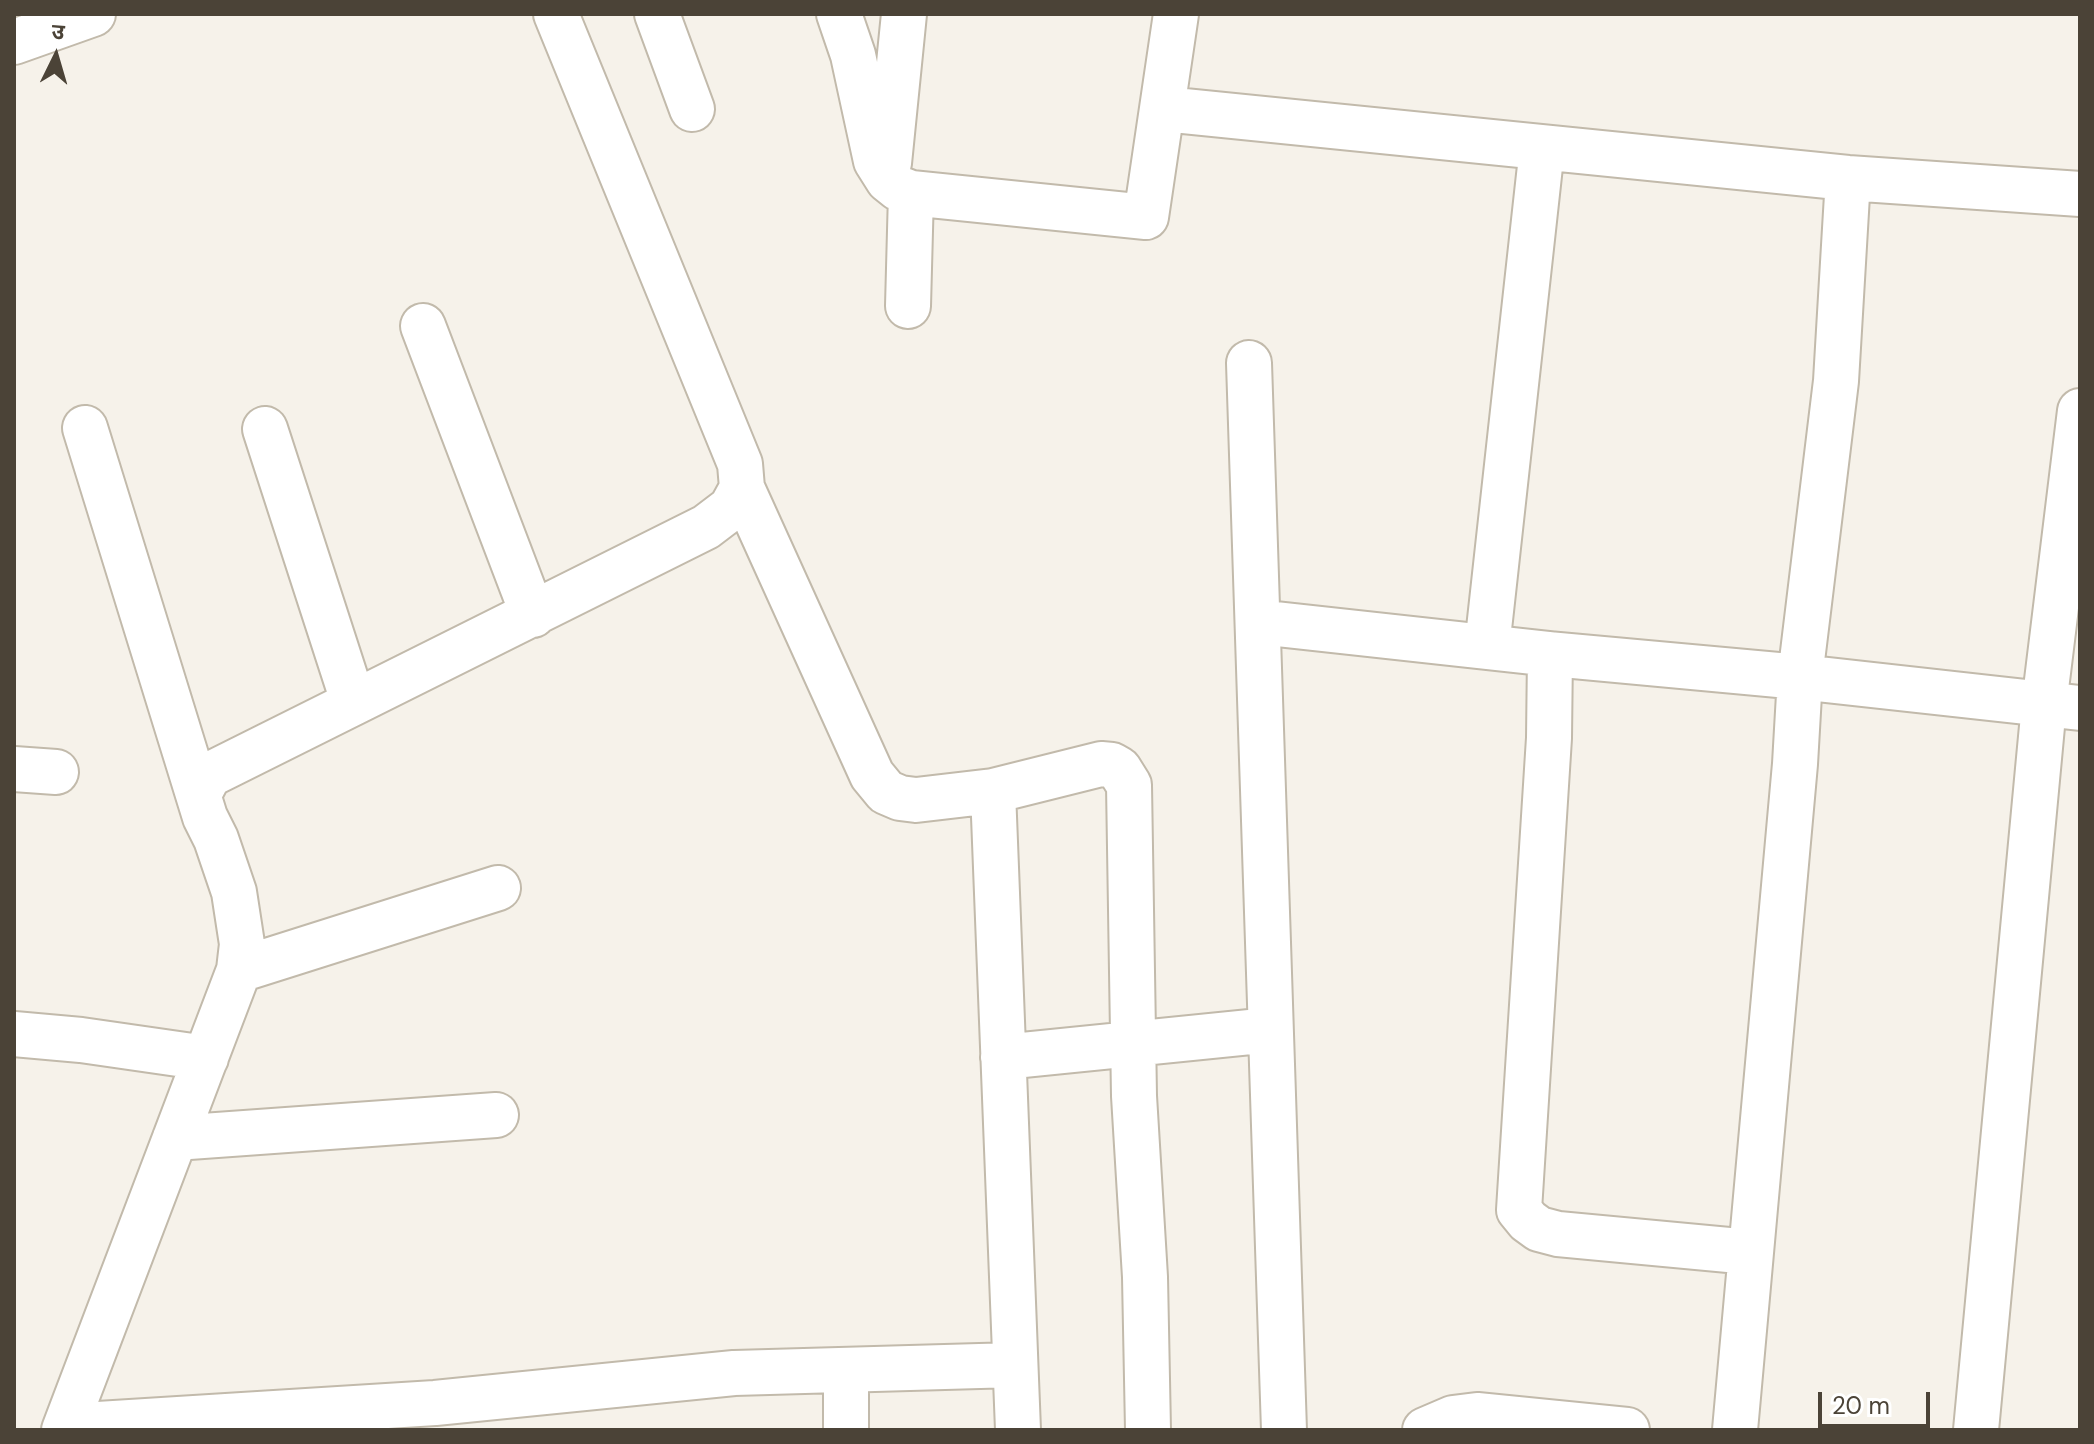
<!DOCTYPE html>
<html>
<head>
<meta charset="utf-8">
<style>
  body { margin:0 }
  #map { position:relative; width:2094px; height:1444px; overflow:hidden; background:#f6f2ea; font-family:"DM Sans","Noto Sans Devanagari",sans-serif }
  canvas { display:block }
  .frame { position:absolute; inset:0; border:16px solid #4b4337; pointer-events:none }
  .north { position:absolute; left:16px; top:16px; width:80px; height:80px; -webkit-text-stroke:6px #fff; paint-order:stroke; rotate:5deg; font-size:22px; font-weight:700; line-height:32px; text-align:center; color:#4b4337 }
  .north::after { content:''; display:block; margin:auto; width:28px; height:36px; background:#4b4337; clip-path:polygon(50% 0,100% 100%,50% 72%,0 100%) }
  .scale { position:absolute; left:1818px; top:1392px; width:112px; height:36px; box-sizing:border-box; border:4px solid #4b4337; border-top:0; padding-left:10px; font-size:24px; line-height:28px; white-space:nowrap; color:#4b4337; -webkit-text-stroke:6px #fff; paint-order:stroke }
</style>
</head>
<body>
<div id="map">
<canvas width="2094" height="1444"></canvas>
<div class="frame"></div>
<div class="north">उ</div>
<div class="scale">20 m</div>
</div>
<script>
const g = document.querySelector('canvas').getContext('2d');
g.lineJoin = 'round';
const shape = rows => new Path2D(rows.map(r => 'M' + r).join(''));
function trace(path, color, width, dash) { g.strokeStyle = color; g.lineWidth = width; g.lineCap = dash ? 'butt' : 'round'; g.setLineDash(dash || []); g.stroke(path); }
const minor = shape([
  [657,14,692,109],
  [839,14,853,55,876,161,888,180,898,188,911,193,1146,217,1176,14],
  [14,42,93,14],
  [1164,109,1848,178,2080,194],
  [889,163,904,14],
  [908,306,911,193],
  [423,326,533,615],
  [1249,363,1284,1430],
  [265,429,353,701],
  [742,488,872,775,886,792,900,798,916,800,993,791,1101,764,1112,765,1119,769,1129,785,1134,1096,1145,1277,1148,1430],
  [1258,622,1550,654,1800,677,2080,708],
  [1487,647,1542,148],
  [1550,654,1549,738,1519,1210,1528,1221,1539,1229,1558,1234,1750,1252],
  [14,769,56,772],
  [993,791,1018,1430],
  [200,792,209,775,706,527,731,508,742,488,740,464,556,14],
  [239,970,498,888],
  [14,1034,81,1040,206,1058],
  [1003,1057,1270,1030],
  [175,1138,496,1115],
  [846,1370,846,1430],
  [66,1426,435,1403,734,1373,1015,1365],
  [64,1430,239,970,242,944,234,892,216,839,205,817,85,428],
  [1425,1430,1453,1418,1477,1415,1627,1430],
  [1735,1430,1795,764,1800,677,1836,381,1848,178],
  [1976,1430,2044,705,2080,411]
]);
trace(minor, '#c2baab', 48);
trace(minor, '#fff', 44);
</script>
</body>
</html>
